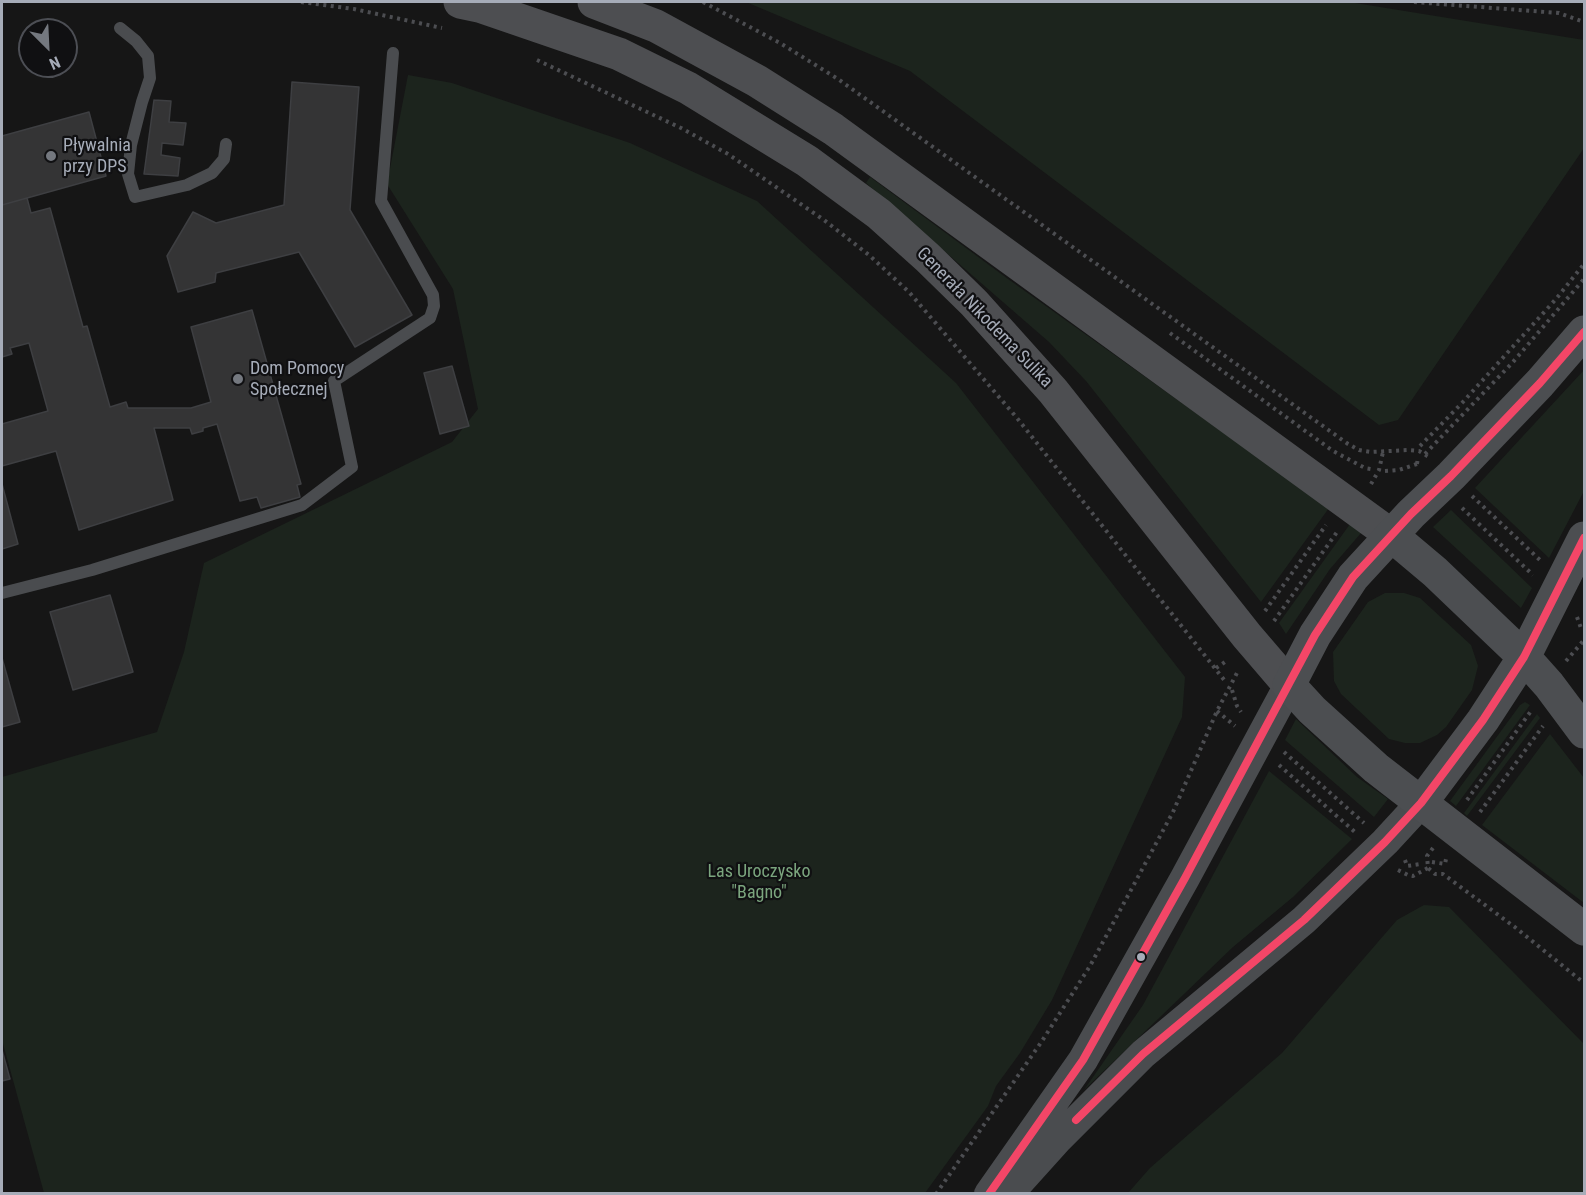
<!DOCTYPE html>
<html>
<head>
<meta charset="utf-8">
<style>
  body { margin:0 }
  #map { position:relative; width:1586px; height:1195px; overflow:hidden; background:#161616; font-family:"Roboto Condensed",sans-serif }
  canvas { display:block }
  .frame { position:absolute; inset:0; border:3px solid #a6acb8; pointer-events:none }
  .north { position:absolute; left:18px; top:18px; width:60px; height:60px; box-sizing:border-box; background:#101012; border:2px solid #4c4e54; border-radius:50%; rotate:156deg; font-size:16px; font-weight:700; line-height:24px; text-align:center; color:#a6acb8 }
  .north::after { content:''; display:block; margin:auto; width:21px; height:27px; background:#74787f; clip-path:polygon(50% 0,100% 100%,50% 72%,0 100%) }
</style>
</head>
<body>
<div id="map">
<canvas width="1586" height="1195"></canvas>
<div class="frame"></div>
<div class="north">N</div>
</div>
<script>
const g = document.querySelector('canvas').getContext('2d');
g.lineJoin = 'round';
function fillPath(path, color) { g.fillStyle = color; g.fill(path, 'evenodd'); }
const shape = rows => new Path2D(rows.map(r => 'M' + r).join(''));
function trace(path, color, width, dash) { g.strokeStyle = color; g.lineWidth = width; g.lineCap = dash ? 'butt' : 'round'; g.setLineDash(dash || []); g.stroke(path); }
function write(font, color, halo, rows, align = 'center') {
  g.font = font + ' "Roboto Condensed",sans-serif'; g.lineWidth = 4.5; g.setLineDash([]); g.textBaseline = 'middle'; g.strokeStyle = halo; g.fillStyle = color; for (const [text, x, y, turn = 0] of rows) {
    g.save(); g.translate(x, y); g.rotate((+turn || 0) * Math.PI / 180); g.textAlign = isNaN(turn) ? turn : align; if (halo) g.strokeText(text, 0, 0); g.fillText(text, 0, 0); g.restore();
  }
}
const green = shape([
  [746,2,1349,2,1584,40,1584,148,1398,420,1379,425,910,71],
  [408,75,452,83,630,143,757,201,956,383,1185,677,1182,717,1052,1000,1020,1053,996,1086,988,1106,925,1193,44,1193,2,1040,2,777,157,732,184,652,204,563,452,442,478,409,453,289,387,184],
  [870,177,1008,279,1329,508,1261,602,1086,381,1049,342,866,183],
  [1584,370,1584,491,1549,558,1475,488],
  [1451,510,1532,588,1521,608,1433,527],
  [1350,524,1361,533,1330,569,1286,634,1279,623],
  [1385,593,1404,593,1420,598,1471,645,1478,666,1472,690,1446,727,1437,735,1420,743,1405,743,1389,739,1341,694,1334,681,1333,652,1368,602],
  [1525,702,1530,705,1456,806,1450,801,1520,705],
  [1537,714,1540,718,1467,816,1464,813],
  [1296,719,1357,777,1388,799,1374,817,1285,740],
  [1550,734,1584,778,1584,903,1482,825],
  [1269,771,1352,839,1293,897,1233,947,1084,1090,1143,1005],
  [1424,905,1449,907,1584,1044,1584,1193,1128,1193,1150,1168,1282,1053,1397,920]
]);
const building = shape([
  [292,82,359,87,350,210,412,315,355,347,299,252,216,273,215,282,178,292,167,256,193,212,216,223,284,205,292,82],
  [154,100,171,101,169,122,186,123,183,145,162,143,161,155,180,158,178,176,144,174,154,100],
  [89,112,106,176,2,205,2,136,89,112],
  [27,198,31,213,50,208,83,327,87,326,110,407,126,402,128,408,191,408,211,402,191,327,252,310,301,484,297,485,300,497,261,508,257,497,240,501,217,424,203,428,203,431,192,434,190,428,154,428,173,500,79,530,56,451,2,466,2,424,48,411,29,343,10,348,12,354,2,357,2,205,27,198],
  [452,366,469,426,440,434,424,373,452,366],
  [2,484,18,544,2,549,2,484],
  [110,595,133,672,73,690,50,612,110,595],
  [2,658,20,722,2,727,2,658],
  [2,1050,10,1079,2,1081,2,1050]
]);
const path = shape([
  [301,2,354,9,442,28],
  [703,2,780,43,838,79,1348,444,1359,450,1371,452,1408,450,1419,451,1429,457],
  [1414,2,1559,13,1584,22],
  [537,60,681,128,728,154,824,220,869,255,909,292,1017,418,1225,681],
  [1170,333,1333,451,1365,468,1371,469],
  [1420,446,1462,403,1556,299,1584,264],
  [1425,454,1513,362,1584,279],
  [1417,464,1418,457],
  [1385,471,1399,470,1417,464],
  [1371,484,1379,470,1383,452],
  [1472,496,1541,561],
  [1462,508,1533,575],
  [1265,611,1326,525],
  [1577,617,1582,631],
  [1274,621,1337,532],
  [1566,661,1584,640],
  [1216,668,1228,660],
  [1232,690,1237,706,1241,712],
  [1217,711,1235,726],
  [1284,752,1364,823],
  [1279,765,1356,833],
  [1467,800,1531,711],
  [1480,812,1543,726],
  [1433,848,1427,856,1428,868,1435,874,1443,874,1516,928,1584,983],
  [1405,860,1407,866,1421,864],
  [1432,862,1445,864,1446,859],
  [1398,870,1408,875,1413,876,1428,868],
  [936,1194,1042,1041,1090,966,1173,812,1217,711,1238,671]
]);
const service = shape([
  [120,28,136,41,148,56,150,78,142,102,131,145,128,174,135,197,187,185,212,173,224,159,226,144],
  [2,593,92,570,302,505,352,467,334,381,430,318,434,306,433,295,381,201,393,53]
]);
const tertiary = shape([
  [1011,1191,1057,1140,1143,1054,1304,920,1385,842,1421,803],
  [989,1194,1083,1060,1185,878,1289,685]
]);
const primary = shape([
  [460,2,479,6,619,54,688,88,807,161,879,214,928,258,974,303,1053,391,1247,636,1289,685],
  [594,2,656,26,757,81,833,129,1391,535]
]);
const trunk = shape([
  [1584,332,1540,383,1451,476,1411,514,1353,577,1315,635,1289,685,1312,710,1376,768,1584,929],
  [1391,535,1435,572,1524,657,1549,685,1584,732],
  [1421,803,1483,720,1524,657,1584,538]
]);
const bus1 = shape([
  [1076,1120,1143,1054,1304,920,1385,842,1421,803,1483,720,1524,657,1584,538],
  [989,1194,1083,1060,1185,878,1315,635,1353,577,1411,514,1451,476,1540,383,1584,332]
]);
const markers = [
  [51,156,6,"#74787f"],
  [238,379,6,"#74787f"],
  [1141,957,5,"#a6acb8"]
];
const poiNames = [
  ["Pływalnia",63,146],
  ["przy DPS",63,167],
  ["Dom Pomocy",250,369],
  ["Społecznej",250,390]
];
const streetNames = [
  ["Generała Nikodema Sulika",984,318,46]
];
const parkNames = [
  ["Las Uroczysko",759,872],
  ["\"Bagno\"",759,893]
];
fillPath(green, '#1c241d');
fillPath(building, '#343435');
trace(building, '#3e3f42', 1.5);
trace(path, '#4c4d51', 4, [3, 4.5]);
trace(service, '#4a4c4f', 12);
trace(tertiary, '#4a4c4f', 30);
trace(primary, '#4d4e51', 33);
trace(trunk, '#4c4e51', 33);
trace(bus1, '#f34667', 8);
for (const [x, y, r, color] of markers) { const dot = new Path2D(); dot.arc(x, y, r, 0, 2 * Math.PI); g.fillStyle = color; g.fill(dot); trace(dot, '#101012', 2); }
write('18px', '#a6acb8', '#101012', poiNames, 'left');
write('18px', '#a6acb8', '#101012', streetNames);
write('18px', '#7ba57e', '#101012', parkNames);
</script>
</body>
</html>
